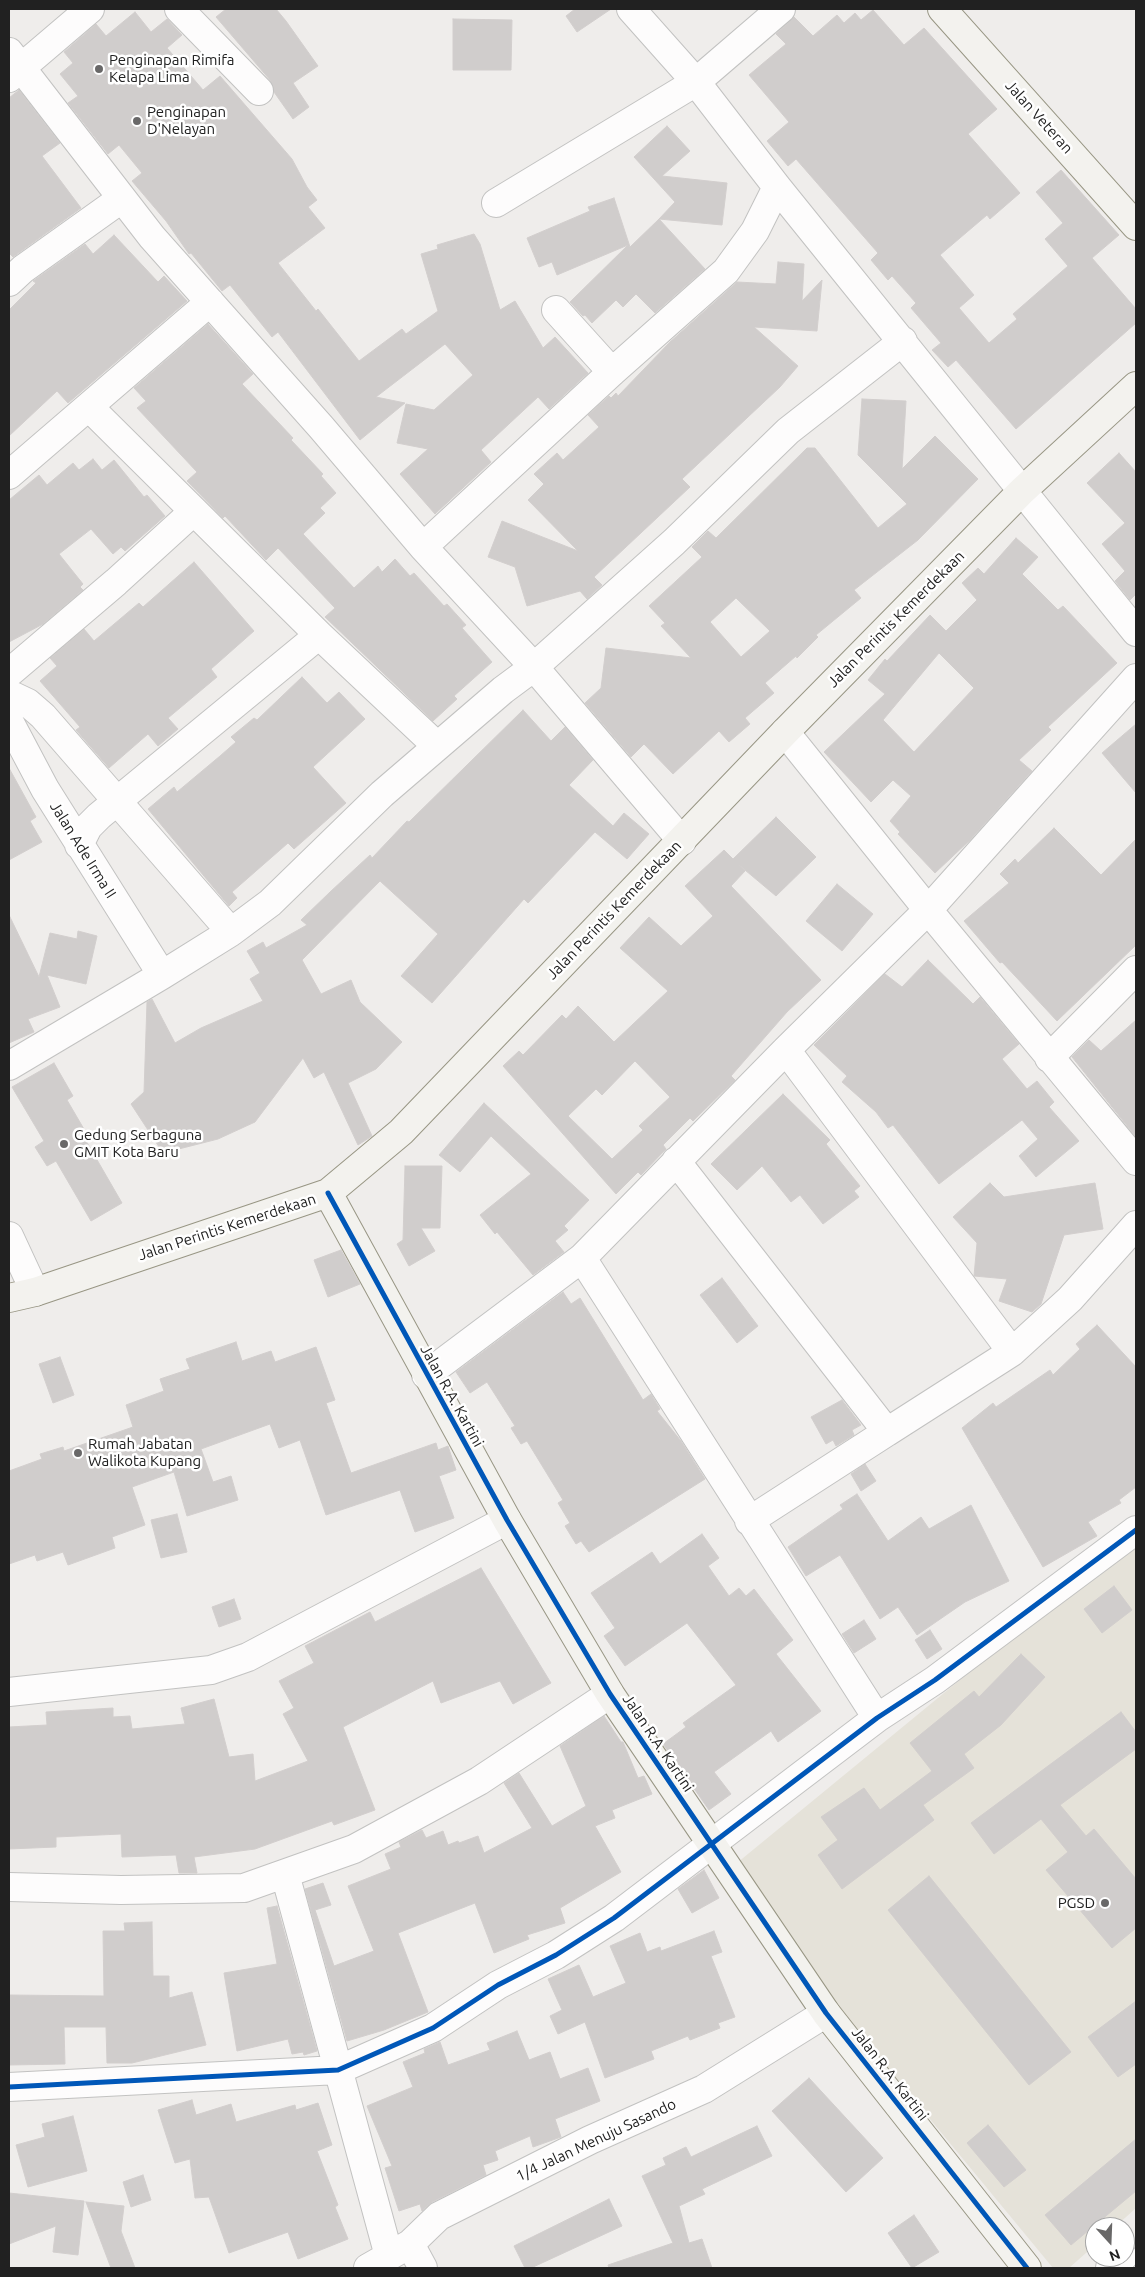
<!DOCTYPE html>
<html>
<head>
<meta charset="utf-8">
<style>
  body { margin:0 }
  #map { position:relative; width:1145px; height:2277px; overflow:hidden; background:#efedeb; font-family:Ubuntu,sans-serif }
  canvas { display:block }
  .frame { position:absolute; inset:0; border:10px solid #212121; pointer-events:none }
  .north { position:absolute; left:1085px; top:2217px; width:50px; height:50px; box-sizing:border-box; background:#fff; border:1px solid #a6a6a6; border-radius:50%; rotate:160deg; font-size:14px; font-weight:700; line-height:20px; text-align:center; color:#212121 }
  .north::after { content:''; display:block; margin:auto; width:18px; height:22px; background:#696868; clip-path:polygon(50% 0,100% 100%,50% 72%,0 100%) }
</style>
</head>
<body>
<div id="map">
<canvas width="1145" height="2277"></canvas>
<div class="frame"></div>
<div class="north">N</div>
</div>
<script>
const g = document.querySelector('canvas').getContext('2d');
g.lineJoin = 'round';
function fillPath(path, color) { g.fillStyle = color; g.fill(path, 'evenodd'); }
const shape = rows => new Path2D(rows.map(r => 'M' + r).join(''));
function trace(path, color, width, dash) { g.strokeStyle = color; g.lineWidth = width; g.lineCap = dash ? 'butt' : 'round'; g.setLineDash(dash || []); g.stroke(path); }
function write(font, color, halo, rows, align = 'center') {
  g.font = font + ' Ubuntu,sans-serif'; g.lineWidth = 5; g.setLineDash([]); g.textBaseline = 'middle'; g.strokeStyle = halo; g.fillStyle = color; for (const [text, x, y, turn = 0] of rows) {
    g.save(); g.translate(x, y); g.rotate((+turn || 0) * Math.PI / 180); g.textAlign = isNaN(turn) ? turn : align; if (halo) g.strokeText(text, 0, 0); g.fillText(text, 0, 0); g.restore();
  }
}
const education = shape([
  [1134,1537,1136,1539,1136,2208,1115,2227,1095,2227,1095,2245,1069,2268,1053,2268,726,1872]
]);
const building = shape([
  [226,9,276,9,286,21,318,66,293,83,309,107,293,119,274,92,270,80,216,17,226,9],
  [575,9,611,9,577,32,566,16,575,9],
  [873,10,904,45,924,28,997,109,968,134,1020,193,990,219,987,215,940,255,974,295,959,308,989,343,1017,319,1013,314,1068,266,1045,239,1063,223,1036,192,1061,170,1119,235,1092,258,1136,309,1136,323,1016,429,956,360,948,367,932,350,941,343,911,308,916,303,892,276,888,280,871,260,878,253,796,159,788,166,767,141,789,122,749,75,786,44,776,34,794,17,813,36,837,15,844,23,855,13,861,20,873,10],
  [135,12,151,32,167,19,182,35,167,48,203,90,220,76,292,159,307,187,317,200,308,207,325,228,278,263,316,311,318,309,359,361,402,329,406,334,438,311,421,254,438,249,437,245,474,234,480,244,500,310,515,301,543,348,555,337,588,373,549,409,538,397,481,450,491,462,435,514,400,474,428,449,397,443,406,404,434,410,473,375,445,344,376,397,405,403,360,440,278,332,272,337,230,285,222,291,191,253,189,254,166,221,132,181,142,173,119,145,108,154,68,103,78,96,60,74,73,63,64,52,96,24,106,36,135,12],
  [453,19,512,20,511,70,453,70,453,19],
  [19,90,60,143,42,156,81,208,13,257,9,253,9,98,19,90],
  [667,126,690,151,662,176,727,183,722,225,659,219,675,202,634,157,667,126],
  [614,198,630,247,659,219,705,269,655,313,636,294,623,307,616,300,592,323,585,315,583,316,570,302,628,245,557,275,552,262,539,267,527,238,590,211,588,207,614,198],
  [114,235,158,282,164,276,187,301,68,403,57,391,9,436,9,310,36,283,33,281,85,244,93,254,114,235],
  [778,262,804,264,802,301,822,280,817,331,754,327,798,366,780,387,682,479,690,487,594,577,602,585,587,599,580,591,527,606,515,567,488,557,502,521,578,551,528,500,544,484,534,474,557,453,563,460,599,427,588,415,609,396,611,398,616,393,618,396,670,342,737,282,776,284,778,262],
  [208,324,253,374,242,384,293,438,291,440,323,474,321,476,336,493,320,508,325,513,303,534,354,588,378,566,382,572,395,559,410,576,414,573,444,606,447,604,466,625,462,628,492,662,454,696,457,699,433,721,325,617,335,608,278,548,266,560,225,516,223,518,187,481,197,472,137,408,146,401,134,388,208,324],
  [862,399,906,401,902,469,935,436,978,479,918,540,854,590,861,598,816,635,818,637,797,658,796,656,765,683,774,693,745,718,750,724,729,742,719,731,673,774,644,744,631,757,585,703,601,688,606,648,691,658,661,626,665,623,649,606,702,557,692,547,708,531,716,538,807,448,815,448,878,528,907,504,858,455,862,399],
  [736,598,770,631,741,657,710,622,736,598],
  [1119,453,1136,472,1136,594,1130,600,1115,581,1125,571,1102,544,1125,523,1087,483,1119,453],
  [93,459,102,470,114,460,144,497,147,495,165,516,125,551,121,547,113,554,91,529,59,554,83,584,80,587,83,590,43,624,9,642,9,500,39,475,47,485,73,463,79,470,93,459],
  [1016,538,1038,557,1022,574,1058,610,1063,606,1117,663,1048,727,1051,730,1019,760,1032,771,970,840,935,873,898,834,900,832,890,821,911,796,893,780,871,802,824,752,885,694,868,680,885,659,887,661,930,615,946,631,977,600,962,583,978,568,984,574,1016,538],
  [939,653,974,688,914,752,883,720,939,653],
  [194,562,254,631,211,669,217,677,168,718,178,729,158,746,148,734,109,768,76,730,80,727,40,681,57,666,50,658,84,629,94,641,139,603,143,607,194,562],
  [302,677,327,703,339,692,365,719,313,767,346,803,294,849,288,843,232,892,237,898,229,906,148,809,174,787,177,792,220,756,236,742,231,737,254,718,257,720,302,677],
  [523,710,551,741,565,727,593,760,569,785,613,826,624,813,649,834,627,859,595,832,528,903,524,899,432,1003,401,976,438,934,380,881,302,960,321,994,351,980,360,1002,402,1042,376,1069,348,1083,372,1136,358,1145,324,1072,314,1078,303,1058,255,1122,218,1139,163,1153,131,1104,144,1092,147,1002,152,999,175,1043,201,1028,263,1001,250,979,260,973,247,951,263,942,266,948,307,925,301,920,330,892,370,855,372,858,407,821,409,822,523,710],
  [1136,724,1136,793,1102,753,1136,724],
  [9,768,36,817,30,821,42,842,9,860,9,768],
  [776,817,816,857,776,896,739,865,745,871,731,886,821,980,787,1012,731,1076,735,1080,693,1121,690,1118,663,1145,666,1149,641,1175,638,1172,616,1194,503,1066,519,1051,523,1055,562,1015,566,1019,578,1006,614,1042,668,991,620,948,649,917,681,946,713,916,685,886,724,850,733,859,776,817],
  [635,1061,670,1097,639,1126,643,1130,612,1159,568,1116,596,1089,602,1095,635,1061],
  [1054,828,1101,875,1136,839,1136,945,1057,1021,1002,962,1000,963,964,921,1009,883,1000,874,1015,859,1018,863,1054,828],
  [837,884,873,914,842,951,806,921,837,884],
  [9,915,39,977,50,933,77,939,78,931,97,936,86,984,47,975,60,1007,28,1019,34,1032,9,1043,9,915],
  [928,960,973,1004,980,997,1019,1044,1002,1059,1027,1089,1037,1081,1054,1102,1049,1107,1079,1141,1036,1177,1019,1156,1038,1139,1022,1120,939,1184,893,1125,888,1128,876,1112,842,1082,847,1076,814,1045,885,974,902,987,928,960],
  [1136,1020,1136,1137,1072,1057,1089,1040,1101,1051,1136,1020],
  [54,1063,73,1096,67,1100,88,1136,85,1139,122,1203,91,1221,56,1161,47,1166,35,1147,44,1141,12,1087,54,1063],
  [783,1094,830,1140,826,1144,860,1186,854,1191,859,1197,823,1224,800,1195,791,1202,762,1166,737,1190,711,1164,783,1094],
  [484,1103,589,1200,564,1226,568,1230,555,1241,564,1252,533,1275,497,1232,495,1234,480,1215,531,1174,491,1136,460,1172,439,1155,484,1103],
  [405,1166,442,1166,440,1228,421,1228,435,1251,409,1266,397,1244,403,1240,405,1166],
  [990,1183,1004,1197,1095,1183,1103,1229,1064,1235,1041,1304,1032,1312,999,1301,1007,1279,974,1276,977,1243,953,1217,990,1183],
  [341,1250,360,1284,328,1297,314,1260,341,1250],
  [722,1278,758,1326,737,1343,700,1295,722,1278],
  [563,1292,571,1304,580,1298,643,1400,651,1394,660,1409,657,1411,681,1441,705,1479,589,1552,581,1541,576,1544,565,1526,570,1523,558,1503,563,1500,527,1441,521,1444,511,1428,515,1426,487,1382,470,1393,456,1372,563,1292],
  [1097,1325,1136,1367,1136,1487,1119,1500,1121,1503,1088,1522,1097,1536,1043,1567,962,1428,993,1403,996,1407,1050,1370,1053,1375,1080,1349,1076,1344,1097,1325],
  [236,1342,242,1361,271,1351,275,1362,316,1347,335,1400,326,1403,351,1473,436,1443,438,1450,448,1446,456,1470,439,1476,454,1518,415,1532,400,1490,326,1515,300,1440,279,1448,270,1424,201,1449,213,1482,231,1476,238,1500,187,1516,174,1472,132,1487,145,1525,112,1537,115,1548,68,1565,63,1552,37,1561,35,1555,9,1564,9,1471,42,1459,40,1454,63,1447,64,1451,133,1427,126,1405,164,1391,160,1379,190,1369,186,1359,236,1342],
  [60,1357,74,1395,53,1403,39,1364,60,1357],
  [842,1400,861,1425,852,1430,854,1435,836,1446,833,1440,826,1444,811,1417,842,1400],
  [865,1464,876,1481,861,1491,851,1474,865,1464],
  [857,1494,888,1541,921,1517,929,1529,971,1505,1009,1581,965,1602,917,1635,898,1607,880,1619,840,1555,806,1576,788,1547,843,1509,840,1505,857,1494],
  [177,1514,187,1552,161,1558,151,1520,177,1514],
  [702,1534,719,1558,708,1566,729,1596,739,1588,746,1596,754,1589,793,1640,776,1654,821,1711,778,1742,771,1731,714,1772,731,1794,709,1810,663,1744,686,1727,683,1723,736,1685,687,1623,625,1666,604,1636,615,1628,591,1593,652,1552,660,1564,702,1534],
  [481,1568,551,1683,513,1704,500,1681,441,1703,433,1681,343,1727,375,1810,334,1825,332,1821,255,1849,194,1857,197,1873,179,1873,176,1855,122,1857,121,1834,56,1837,56,1847,9,1849,9,1727,47,1725,46,1712,113,1708,113,1717,130,1716,132,1729,185,1724,181,1708,214,1699,229,1757,253,1754,255,1781,308,1761,283,1714,294,1708,279,1681,314,1663,305,1646,370,1612,375,1622,481,1568],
  [1114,1586,1132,1610,1102,1633,1084,1609,1114,1586],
  [234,1599,241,1619,219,1627,212,1607,234,1599],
  [864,1620,876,1639,854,1653,842,1634,864,1620],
  [930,1630,942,1649,927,1659,915,1640,930,1630],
  [1021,1654,1045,1677,1001,1725,964,1754,974,1768,923,1805,934,1820,842,1889,818,1855,838,1840,821,1817,864,1788,880,1810,932,1771,910,1743,974,1691,979,1697,1021,1654],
  [1121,1712,1136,1732,1136,1749,1060,1805,1086,1836,1094,1829,1136,1879,1136,1928,1112,1948,1046,1870,1068,1852,1041,1819,994,1854,971,1823,1121,1712],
  [604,1716,621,1742,623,1742,638,1778,644,1776,652,1794,612,1810,615,1818,595,1826,621,1872,560,1908,565,1923,527,1935,529,1939,494,1953,475,1903,398,1933,428,2012,384,2030,347,2041,305,1889,323,1883,331,1905,315,1910,334,1966,374,1951,348,1886,391,1869,385,1854,401,1847,399,1842,422,1830,426,1838,443,1831,448,1845,458,1841,459,1843,478,1836,484,1853,532,1828,504,1783,519,1773,552,1826,586,1806,560,1746,604,1716],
  [704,1870,719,1898,692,1913,678,1889,704,1870],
  [929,1876,1071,2052,1029,2085,888,1910,929,1876],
  [277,1906,317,2051,304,2055,303,2052,292,2054,288,2039,237,2051,224,1973,277,1964,267,1908,277,1906],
  [152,1922,153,1976,169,1976,169,1998,192,1992,206,2045,132,2063,107,2063,106,2027,64,2027,65,2064,9,2065,9,1995,104,1996,103,1931,125,1931,124,1923,152,1922],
  [714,1931,722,1952,711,1956,735,2017,718,2023,720,2028,690,2040,688,2036,651,2051,654,2059,605,2078,585,2022,558,2034,550,2016,562,2010,548,1979,579,1965,593,1997,626,1983,610,1946,640,1933,647,1952,660,1947,661,1951,714,1931],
  [1136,2001,1136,2064,1118,2077,1088,2037,1136,2001],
  [517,2031,529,2060,550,2052,560,2079,588,2068,600,2101,555,2119,561,2137,533,2147,530,2136,495,2151,498,2160,483,2165,486,2175,432,2202,422,2211,420,2204,399,2211,385,2168,392,2166,367,2106,413,2087,403,2062,425,2053,424,2049,440,2042,448,2065,490,2050,487,2043,517,2031],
  [809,2078,883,2158,846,2192,772,2111,809,2078],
  [192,2100,196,2115,231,2104,236,2122,295,2105,296,2110,318,2103,332,2145,317,2151,338,2205,335,2207,348,2239,298,2259,288,2232,229,2253,209,2197,195,2198,190,2159,175,2163,158,2110,192,2100],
  [73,2116,87,2171,28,2187,16,2145,45,2137,42,2124,73,2116],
  [988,2125,1026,2170,1004,2187,967,2143,988,2125],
  [757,2126,772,2156,702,2189,705,2194,679,2206,689,2243,702,2239,712,2268,609,2268,608,2265,673,2243,642,2176,666,2165,663,2158,686,2147,691,2157,757,2126],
  [1136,2139,1136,2191,1071,2245,1045,2215,1136,2139],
  [143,2175,151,2200,131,2207,123,2182,143,2175],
  [9,2193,84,2201,78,2255,53,2252,56,2226,9,2244,9,2193],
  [609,2199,622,2226,531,2268,525,2268,514,2246,609,2199],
  [86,2202,124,2206,121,2231,135,2268,111,2268,86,2202],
  [914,2215,939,2252,912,2268,888,2233,914,2215]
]);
const street = shape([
  [179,9,259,91],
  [781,9,696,82,777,187,1136,632],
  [9,52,152,237,321,427,423,547,534,667,682,841],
  [9,78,90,9],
  [496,203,696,82,631,9],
  [9,282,23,269,121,199],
  [556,310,612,372],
  [89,407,319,635,437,746],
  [9,475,210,302],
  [423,547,612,372,726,271,755,231,777,187],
  [9,673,116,582,194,511],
  [9,694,28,703,43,716,231,932],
  [9,721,45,789,162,975],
  [785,732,928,910,1136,1161],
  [79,845,88,827,99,816,319,635],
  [786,1050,1012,1352],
  [1049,1058,1136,970],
  [9,1066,162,975,231,932,270,903,382,794,503,690,534,667,674,542,788,431,903,341],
  [676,1161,887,1432,1012,1352,1070,1299,1136,1225],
  [9,1236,35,1292],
  [582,1258,877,1718],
  [426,1375,582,1258,786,1050,928,910,1136,678],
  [749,1521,887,1432],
  [9,1692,211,1670,248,1657,507,1520],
  [285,1874,389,2256],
  [9,1887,121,1890,244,1888,354,1849,479,1781,610,1694],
  [9,2087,338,2070,433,2028,498,1985,556,1955,614,1918,877,1718,935,1680,1136,1530],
  [410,2244,423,2268],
  [368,2268,410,2244,439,2216,590,2140,704,2089,826,2013],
  [1110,2268,1123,2257]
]);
const secondary = shape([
  [942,9,1136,226],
  [328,1193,507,1520,610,1694,826,2013,1027,2268],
  [9,1298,35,1292,328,1193,401,1132,785,732,1022,491,1136,386]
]);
const cycleway = shape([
  [328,1193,507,1520,610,1694,826,2013,1027,2268],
  [9,2087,338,2070,433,2028,498,1985,556,1955,614,1918,877,1718,935,1680,1136,1530]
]);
const markers = [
  [99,69,5,"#696868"],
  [137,121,5,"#696868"],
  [64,1144,5,"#696868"],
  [78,1453,5,"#696868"],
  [1105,1903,5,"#696868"]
];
const poiNames = [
  ["Penginapan Rimifa",109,60],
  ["Kelapa Lima",109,77],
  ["Penginapan",147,112],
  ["D'Nelayan",147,129],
  ["Gedung Serbaguna",74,1135],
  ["GMIT Kota Baru",74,1152],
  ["Rumah Jabatan",88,1444],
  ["Walikota Kupang",88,1461],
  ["PGSD",1095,1903,"right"]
];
const streetNames = [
  ["Jalan Veteran",1039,117,48],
  ["Jalan Perintis Kemerdekaan",896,619,-45],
  ["Jalan Ade Irma II",83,850,58],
  ["Jalan Perintis Kemerdekaan",614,910,-46],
  ["Jalan Perintis Kemerdekaan",227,1227,-18],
  ["Jalan R.A. Kartini",452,1396,61],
  ["Jalan R.A. Kartini",658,1743,56],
  ["Jalan R.A. Kartini",890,2074,52],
  ["1/4 Jalan Menuju Sasando",596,2140,-25]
];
fillPath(education, '#e5e2d9');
fillPath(building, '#d0cdcc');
trace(building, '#d2cecd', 1);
trace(street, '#c2c2c1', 30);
trace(secondary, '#989684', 30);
trace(street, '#fdfcfc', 28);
trace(secondary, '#f3f2ee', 28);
trace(cycleway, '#0057b8', 5);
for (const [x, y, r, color] of markers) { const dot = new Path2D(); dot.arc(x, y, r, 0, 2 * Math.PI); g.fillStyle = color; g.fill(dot); trace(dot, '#fff', 2); }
write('15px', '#212121', '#fff', poiNames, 'left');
write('15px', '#212121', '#fff', streetNames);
</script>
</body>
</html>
